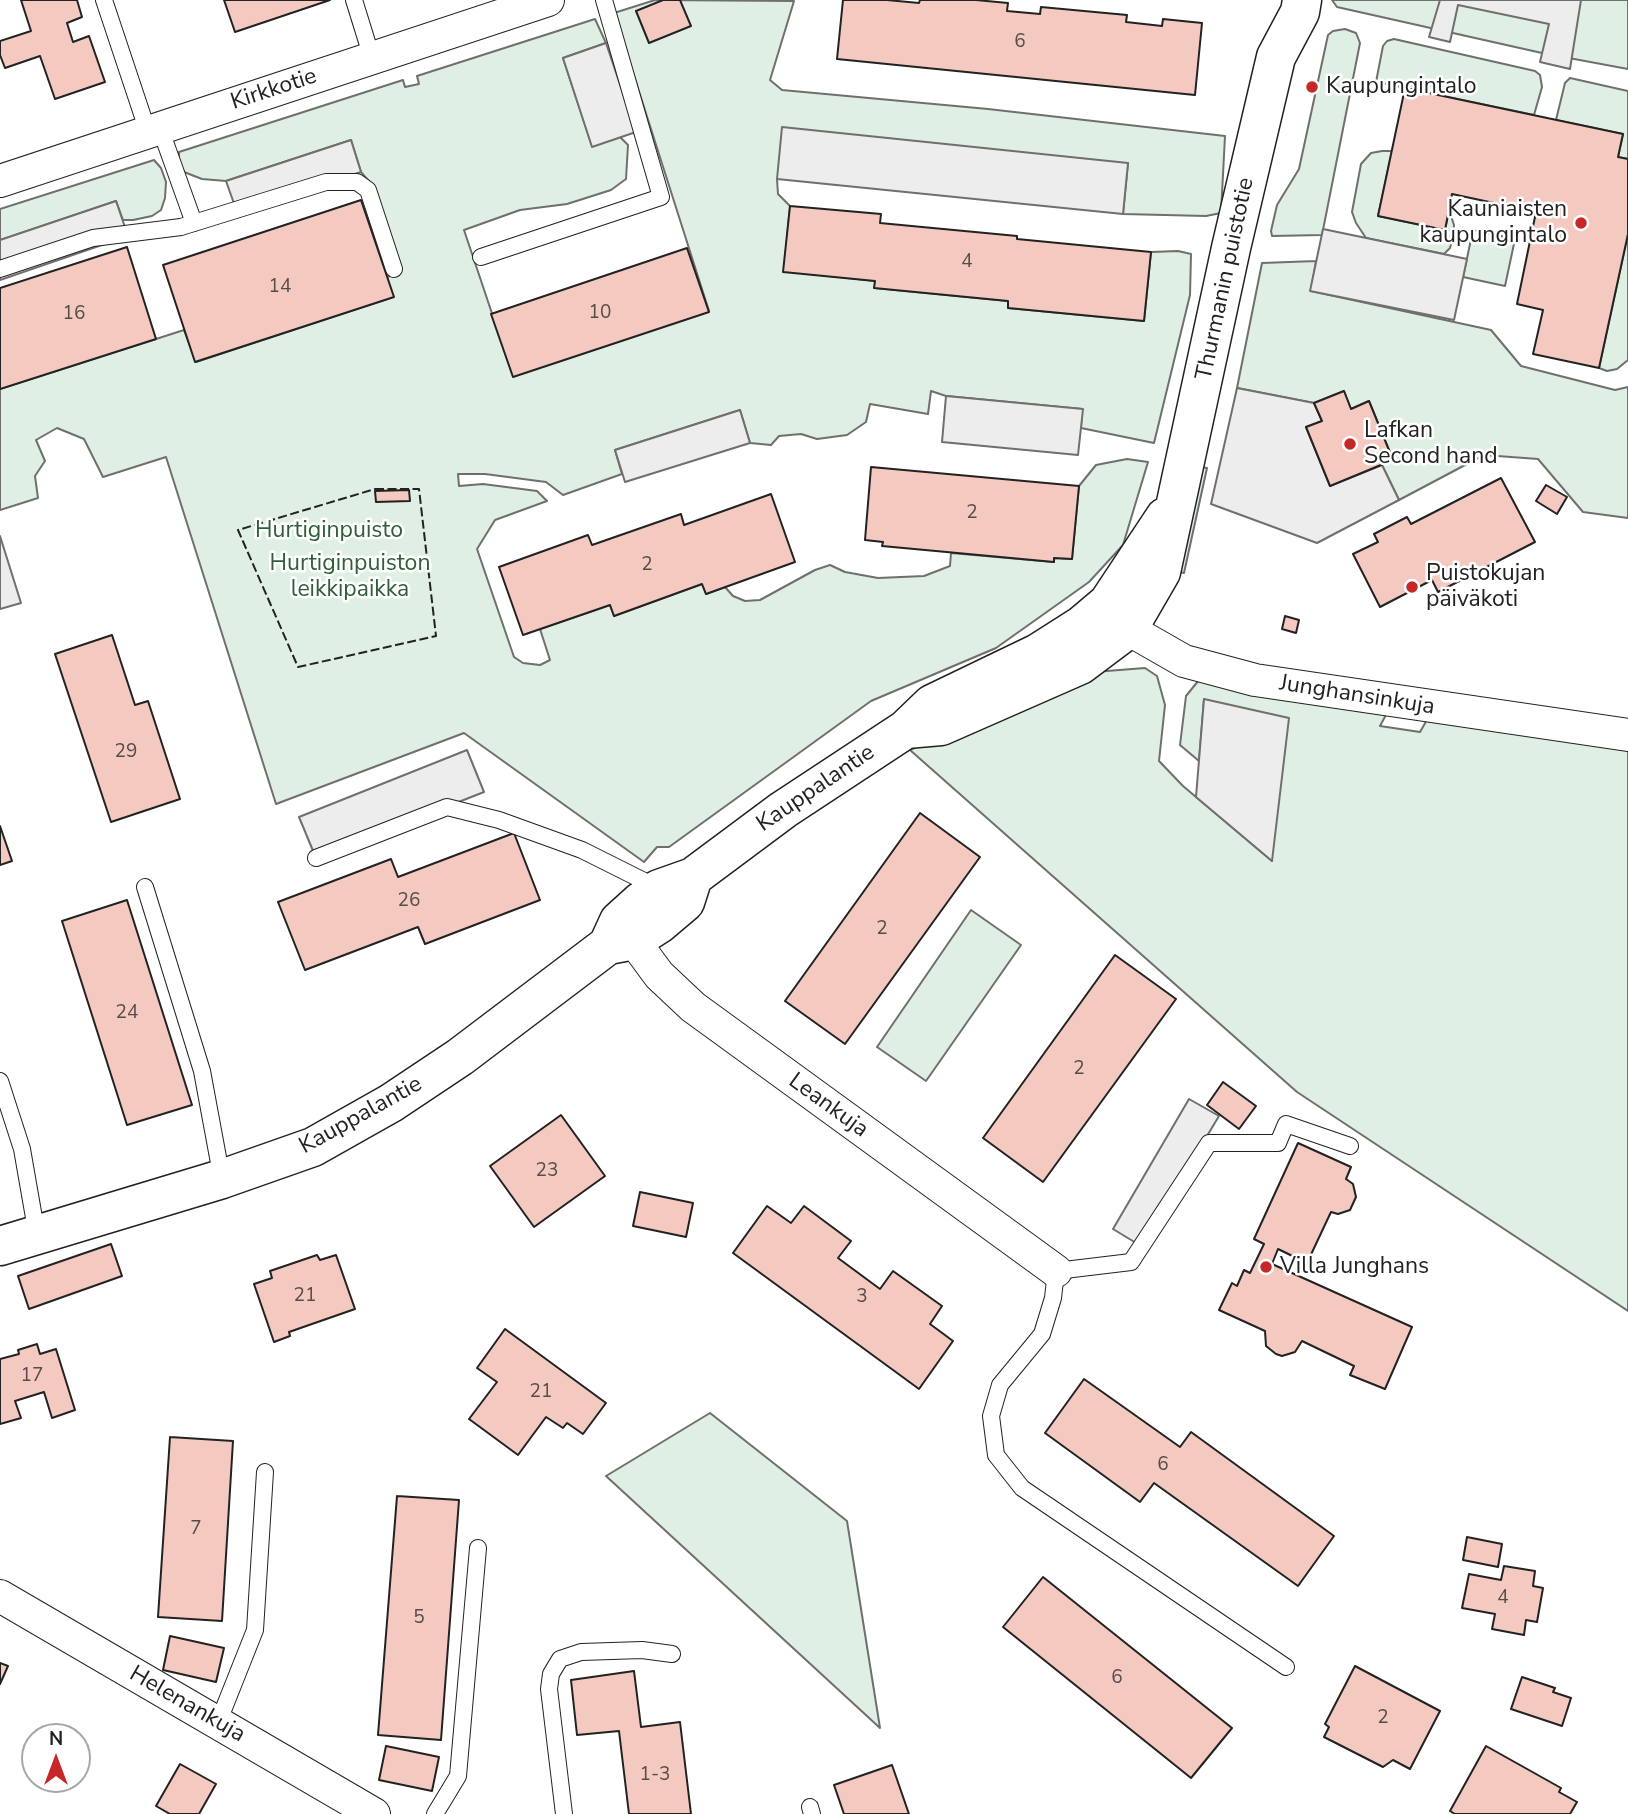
<!DOCTYPE html>
<html>
<head>
<meta charset="utf-8">
<style>
  body { margin:0 }
  #map { position:relative; width:1628px; height:1814px; overflow:hidden; background:#fff; font-family:"Nunito Sans",sans-serif }
  canvas { display:block }
  .north { position:absolute; left:21px; top:1723px; width:70px; height:70px; box-sizing:border-box; background:#fff; border:2px solid #a7a7a7; border-radius:50%; rotate:0deg; font-size:19px; font-weight:700; line-height:28px; text-align:center; color:#222 }
  .north::after { content:''; display:block; margin:auto; width:24px; height:32px; background:#c62828; clip-path:polygon(50% 0,100% 100%,50% 72%,0 100%) }
</style>
</head>
<body>
<div id="map">
<canvas width="1628" height="1814"></canvas>
<div class="north">N</div>
</div>
<script>
const g = document.querySelector('canvas').getContext('2d');
g.lineJoin = 'round';
function fillPath(path, color) { g.fillStyle = color; g.fill(path, 'evenodd'); }
const shape = rows => new Path2D(rows.map(r => 'M' + r).join(''));
function trace(path, color, width, dash) { g.strokeStyle = color; g.lineWidth = width; g.lineCap = dash ? 'butt' : 'round'; g.setLineDash(dash || []); g.stroke(path); }
function write(font, color, halo, rows, align = 'center') {
  g.font = font + ' "Nunito Sans",sans-serif'; g.lineWidth = 5; g.setLineDash([]); g.textBaseline = 'middle'; g.strokeStyle = halo; g.fillStyle = color; for (const [text, x, y, turn = 0] of rows) {
    g.save(); g.translate(x, y); g.rotate((+turn || 0) * Math.PI / 180); g.textAlign = isNaN(turn) ? turn : align; if (halo) g.strokeText(text, 0, 0); g.fillText(text, 0, 0); g.restore();
  }
}
const green = shape([
  [655,0,794,1,770,80,782,90,988,109,1225,136,1221,213,1206,216,1123,214,1128,163,777,179,778,194,790,206,784,271,875,281,875,288,1008,301,1008,308,1144,321,1151,252,1178,251,1191,254,1190,295,1154,443,1081,428,1082,409,946,396,931,391,928,414,870,404,866,422,847,435,817,439,801,434,779,436,771,445,750,443,740,410,615,450,622,474,563,495,546,482,485,474,458,474,459,486,483,484,537,491,547,501,495,520,477,549,514,657,523,663,540,665,550,660,540,629,610,605,614,616,702,584,706,594,725,587,733,596,745,601,760,600,815,570,830,565,845,572,878,578,924,576,950,566,951,553,1054,562,1054,558,1072,559,1079,486,1096,465,1127,459,1148,462,1123,545,1089,582,996,648,871,701,669,847,657,847,644,862,464,733,276,804,166,457,103,477,84,439,57,428,36,440,45,461,35,476,38,498,0,510,0,389,184,330,196,362,393,297,387,277,400,273,373,186,361,172,351,140,226,181,202,179,184,172,179,162,179,152,403,80,405,87,419,84,417,76,595,19,606,43,563,58,592,146,620,137,628,145,626,179,611,190,567,204,520,210,464,230,513,376,709,311,614,13,655,0],
  [1332,0,1628,0,1628,69,1542,53,1337,7,1332,0],
  [1345,29,1356,33,1360,43,1322,235,1272,236,1271,231,1277,205,1299,169,1328,35,1333,31,1345,29],
  [1394,39,1535,71,1540,75,1542,87,1534,115,1376,82,1383,46,1387,41,1394,39],
  [1570,78,1628,91,1628,159,1618,157,1623,134,1556,120,1565,83,1570,78],
  [1382,151,1392,151,1378,216,1445,230,1449,210,1454,225,1453,237,1450,248,1444,254,1366,238,1356,223,1352,212,1361,164,1371,153,1382,151],
  [154,160,161,168,166,182,165,198,161,210,152,216,133,220,123,220,116,201,0,240,0,209,154,160],
  [1473,230,1515,239,1505,286,1463,277,1473,230],
  [1628,234,1628,360,1617,369,1607,371,1599,368,1628,234],
  [1316,261,1311,291,1491,330,1521,366,1615,390,1628,387,1628,518,1583,512,1538,459,1484,455,1399,500,1382,465,1393,460,1369,401,1351,409,1344,391,1314,403,1237,388,1262,263,1316,261],
  [1195,466,1207,468,1184,573,1172,570,1195,466],
  [1145,668,1157,676,1165,705,1159,761,1183,786,1272,861,1204,699,1199,761,1180,745,1186,696,1199,680,1387,713,1380,726,1420,732,1428,718,1628,749,1628,1311,1297,1092,910,750,1094,672,1145,668],
  [971,910,1021,945,926,1081,877,1047,971,910],
  [710,1413,847,1521,880,1728,606,1476,710,1413]
]);
const parking = shape([
  [1440,0,1581,0,1570,69,1540,62,1549,24,1458,5,1450,42,1429,37,1440,0],
  [606,43,636,132,592,147,563,58,606,43],
  [782,127,1128,163,1123,214,777,179,782,127],
  [351,140,361,172,237,212,226,181,351,140],
  [116,201,128,236,0,280,0,240,116,201],
  [1323,229,1467,259,1454,320,1310,291,1323,229],
  [1237,388,1314,403,1322,421,1306,427,1330,486,1382,465,1399,500,1317,543,1211,504,1237,388],
  [946,396,1083,409,1078,455,942,442,946,396],
  [740,410,750,443,625,482,615,450,740,410],
  [0,536,21,603,0,609,0,536],
  [1204,699,1289,718,1272,861,1196,797,1204,699],
  [467,750,484,792,316,858,299,817,467,750],
  [1189,1099,1219,1116,1141,1246,1113,1229,1189,1099]
]);
const building = shape([
  [21,0,77,0,82,17,67,23,73,42,89,36,105,82,55,99,40,56,5,68,0,55,0,41,31,31,21,0],
  [224,0,330,0,235,32,224,0],
  [663,0,680,0,691,26,649,43,636,11,663,0],
  [843,0,887,0,919,3,920,0,976,0,1008,3,1007,11,1040,14,1041,7,1127,15,1126,22,1162,26,1163,19,1202,23,1195,95,837,59,843,0],
  [1405,88,1623,134,1618,157,1628,159,1628,234,1599,368,1533,354,1543,310,1517,304,1536,212,1452,194,1445,230,1378,216,1405,88],
  [361,200,394,297,195,362,163,265,361,200],
  [790,206,881,214,880,223,1017,236,1017,239,1151,252,1144,321,1008,308,1008,301,874,288,875,281,783,272,790,206],
  [127,247,156,339,0,389,0,288,127,247],
  [687,248,709,312,513,377,491,314,687,248],
  [1344,391,1351,409,1369,401,1393,460,1330,486,1306,427,1322,421,1314,403,1344,391],
  [871,467,1079,486,1072,559,1054,558,1054,562,882,546,883,542,865,540,871,467],
  [1501,478,1535,542,1438,592,1432,580,1380,607,1353,554,1378,542,1374,534,1407,517,1411,524,1501,478],
  [1546,485,1567,497,1557,514,1536,501,1546,485],
  [409,490,410,501,376,502,375,491,409,490],
  [771,494,795,562,706,594,702,584,614,616,610,605,523,635,499,567,588,535,592,545,681,514,684,525,771,494],
  [1285,616,1299,620,1296,633,1282,629,1285,616],
  [112,635,135,705,148,701,180,799,111,822,55,654,112,635],
  [920,813,980,857,845,1044,785,1001,920,813],
  [0,826,12,861,0,865,0,826],
  [514,833,540,900,425,944,418,927,305,970,278,902,391,859,398,877,514,833],
  [127,900,192,1105,127,1125,62,921,127,900],
  [1115,955,1176,999,1043,1182,983,1138,1115,955],
  [1223,1082,1256,1106,1239,1129,1207,1105,1223,1082],
  [561,1115,605,1176,534,1227,490,1166,561,1115],
  [1298,1143,1351,1167,1346,1179,1353,1184,1356,1197,1350,1210,1338,1214,1331,1212,1307,1263,1278,1249,1272,1264,1412,1327,1385,1389,1350,1375,1354,1366,1302,1341,1295,1352,1282,1356,1276,1354,1266,1346,1265,1331,1219,1310,1232,1283,1237,1286,1244,1270,1250,1273,1264,1244,1254,1239,1298,1143],
  [640,1192,693,1203,686,1237,633,1226,640,1192],
  [767,1206,791,1223,804,1206,851,1241,838,1258,880,1289,893,1271,942,1306,930,1324,953,1341,919,1389,733,1253,767,1206],
  [111,1244,122,1276,29,1309,18,1276,111,1244],
  [317,1255,320,1260,336,1255,355,1309,289,1332,290,1336,274,1342,254,1284,272,1278,270,1271,317,1255],
  [505,1329,606,1403,583,1434,567,1423,563,1428,546,1417,518,1455,469,1419,497,1382,477,1368,505,1329],
  [37,1344,40,1354,56,1349,75,1410,52,1418,44,1392,15,1401,21,1418,0,1424,0,1359,19,1354,18,1350,37,1344],
  [1084,1379,1180,1447,1191,1432,1334,1536,1298,1586,1154,1483,1140,1502,1045,1433,1084,1379],
  [170,1437,233,1441,222,1621,158,1617,170,1437],
  [397,1496,459,1500,441,1740,378,1735,397,1496],
  [1467,1537,1502,1544,1498,1567,1463,1560,1467,1537],
  [1504,1566,1535,1571,1533,1586,1543,1588,1537,1622,1526,1620,1524,1635,1492,1629,1495,1614,1462,1608,1469,1574,1501,1580,1504,1566],
  [1043,1577,1232,1728,1191,1778,1003,1627,1043,1577],
  [170,1636,224,1648,216,1682,163,1670,170,1636],
  [0,1663,8,1666,0,1684,0,1663],
  [1355,1666,1440,1711,1410,1769,1393,1760,1383,1767,1324,1737,1329,1727,1325,1724,1355,1666],
  [634,1671,641,1727,680,1722,691,1814,629,1814,619,1731,577,1735,571,1680,634,1671],
  [1522,1677,1555,1688,1553,1692,1571,1698,1562,1726,1511,1709,1522,1677],
  [386,1746,439,1757,432,1791,379,1780,386,1746],
  [1486,1746,1561,1788,1559,1792,1577,1802,1570,1814,1455,1814,1450,1811,1486,1746],
  [180,1764,216,1784,199,1814,170,1814,156,1806,180,1764],
  [892,1765,909,1814,844,1814,834,1785,892,1765]
]);
const service = shape([
  [104,0,148,132],
  [354,0,372,58],
  [160,128,194,223],
  [481,257,661,197,604,0],
  [0,269,93,238,181,227,326,182,357,182,368,190,394,269],
  [316,858,447,807,499,820,582,850,658,888],
  [145,887,202,1071,222,1179],
  [0,1081,22,1149,37,1235],
  [1286,1667,1022,1488,996,1455,991,1416,1000,1385,1042,1334,1053,1298,1056,1271,1131,1262,1209,1143,1278,1143,1286,1124,1350,1146],
  [218,1723,255,1630,265,1472],
  [810,1807,812,1814],
  [435,1814,458,1776,478,1548],
  [564,1814,549,1689,551,1674,560,1659,581,1652,642,1650,672,1654]
]);
const minor = shape([
  [0,181,548,0],
  [1113,610,1128,629,1184,661,1255,680,1628,735],
  [620,922,659,975,693,1007,1056,1271],
  [0,1596,374,1814]
]);
const tertiary = shape([
  [906,729,941,726,1080,665,1128,629,1161,572,1231,248,1276,57,1300,12,1302,0],
  [608,945,619,921,640,902,659,889,693,877,783,810,906,729,932,704,1038,653,1082,625,1108,603,1165,517],
  [0,1246,222,1179,313,1147,391,1103,460,1057,608,945,634,940,659,924,685,902,693,877]
]);
const fence = shape([
  [375,489,419,489,436,636,298,667,238,530,375,489]
]);
const markers = [
  [1312,87,7,"#c62828"],
  [1581,223,7,"#c62828"],
  [1350,444,7,"#c62828"],
  [1412,587,7,"#c62828"],
  [1266,1267,7,"#c62828"]
];
const numberNames = [
  ["6",1020,42],
  ["4",967,262],
  ["14",280,287],
  ["10",600,313],
  ["16",74,314],
  ["2",972,513],
  ["2",647,565],
  ["29",126,752],
  ["26",409,901],
  ["2",882,929],
  ["24",127,1013],
  ["2",1079,1069],
  ["23",547,1171],
  ["21",305,1296],
  ["3",862,1297],
  ["17",32,1376],
  ["21",541,1392],
  ["6",1163,1465],
  ["7",196,1529],
  ["4",1503,1598],
  ["5",419,1618],
  ["6",1117,1678],
  ["2",1383,1718],
  ["1-3",655,1775]
];
const poiNames = [
  ["Kaupungintalo",1326,87],
  ["Kauniaisten",1567,210,"right"],
  ["kaupungintalo",1567,236,"right"],
  ["Lafkan",1364,431],
  ["Second hand",1364,457],
  ["Puistokujan",1426,574],
  ["päiväkoti",1426,600],
  ["Villa Junghans",1280,1267]
];
const streetNames = [
  ["Kirkkotie",274,90,-18],
  ["Thurmanin puistotie",1226,279,-78],
  ["Junghansinkuja",1357,696,9],
  ["Kauppalantie",816,789,-34],
  ["Leankuja",828,1106,36],
  ["Kauppalantie",361,1116,-29],
  ["Helenankuja",187,1705,30]
];
const parkNames = [
  ["Hurtiginpuisto",329,531],
  ["Hurtiginpuiston",350,564],
  ["leikkipaikka",350,590]
];
fillPath(green, '#e0efe3');
trace(green, '#6f6f6f', 2);
fillPath(parking, '#ededed');
trace(parking, '#6f6f6f', 2);
fillPath(building, '#f3c9c0');
trace(building, '#222', 2);
trace(service, '#222', 18);
trace(minor, '#222', 34);
trace(tertiary, '#222', 41);
trace(service, '#fff', 16);
trace(minor, '#fff', 32);
trace(tertiary, '#fff', 38);
trace(fence, '#222', 2, [9, 3.5]);
for (const [x, y, r, color] of markers) { const dot = new Path2D(); dot.arc(x, y, r, 0, 2 * Math.PI); g.fillStyle = color; g.fill(dot); trace(dot, '#fff', 2.5); }
write('19px', '#564c4a', null, numberNames);
write('23px', '#222', '#fff', poiNames, 'left');
write('23px', '#222', '#fff', streetNames);
write('23px', '#2f5e38', '#fff', parkNames);
</script>
</body>
</html>
